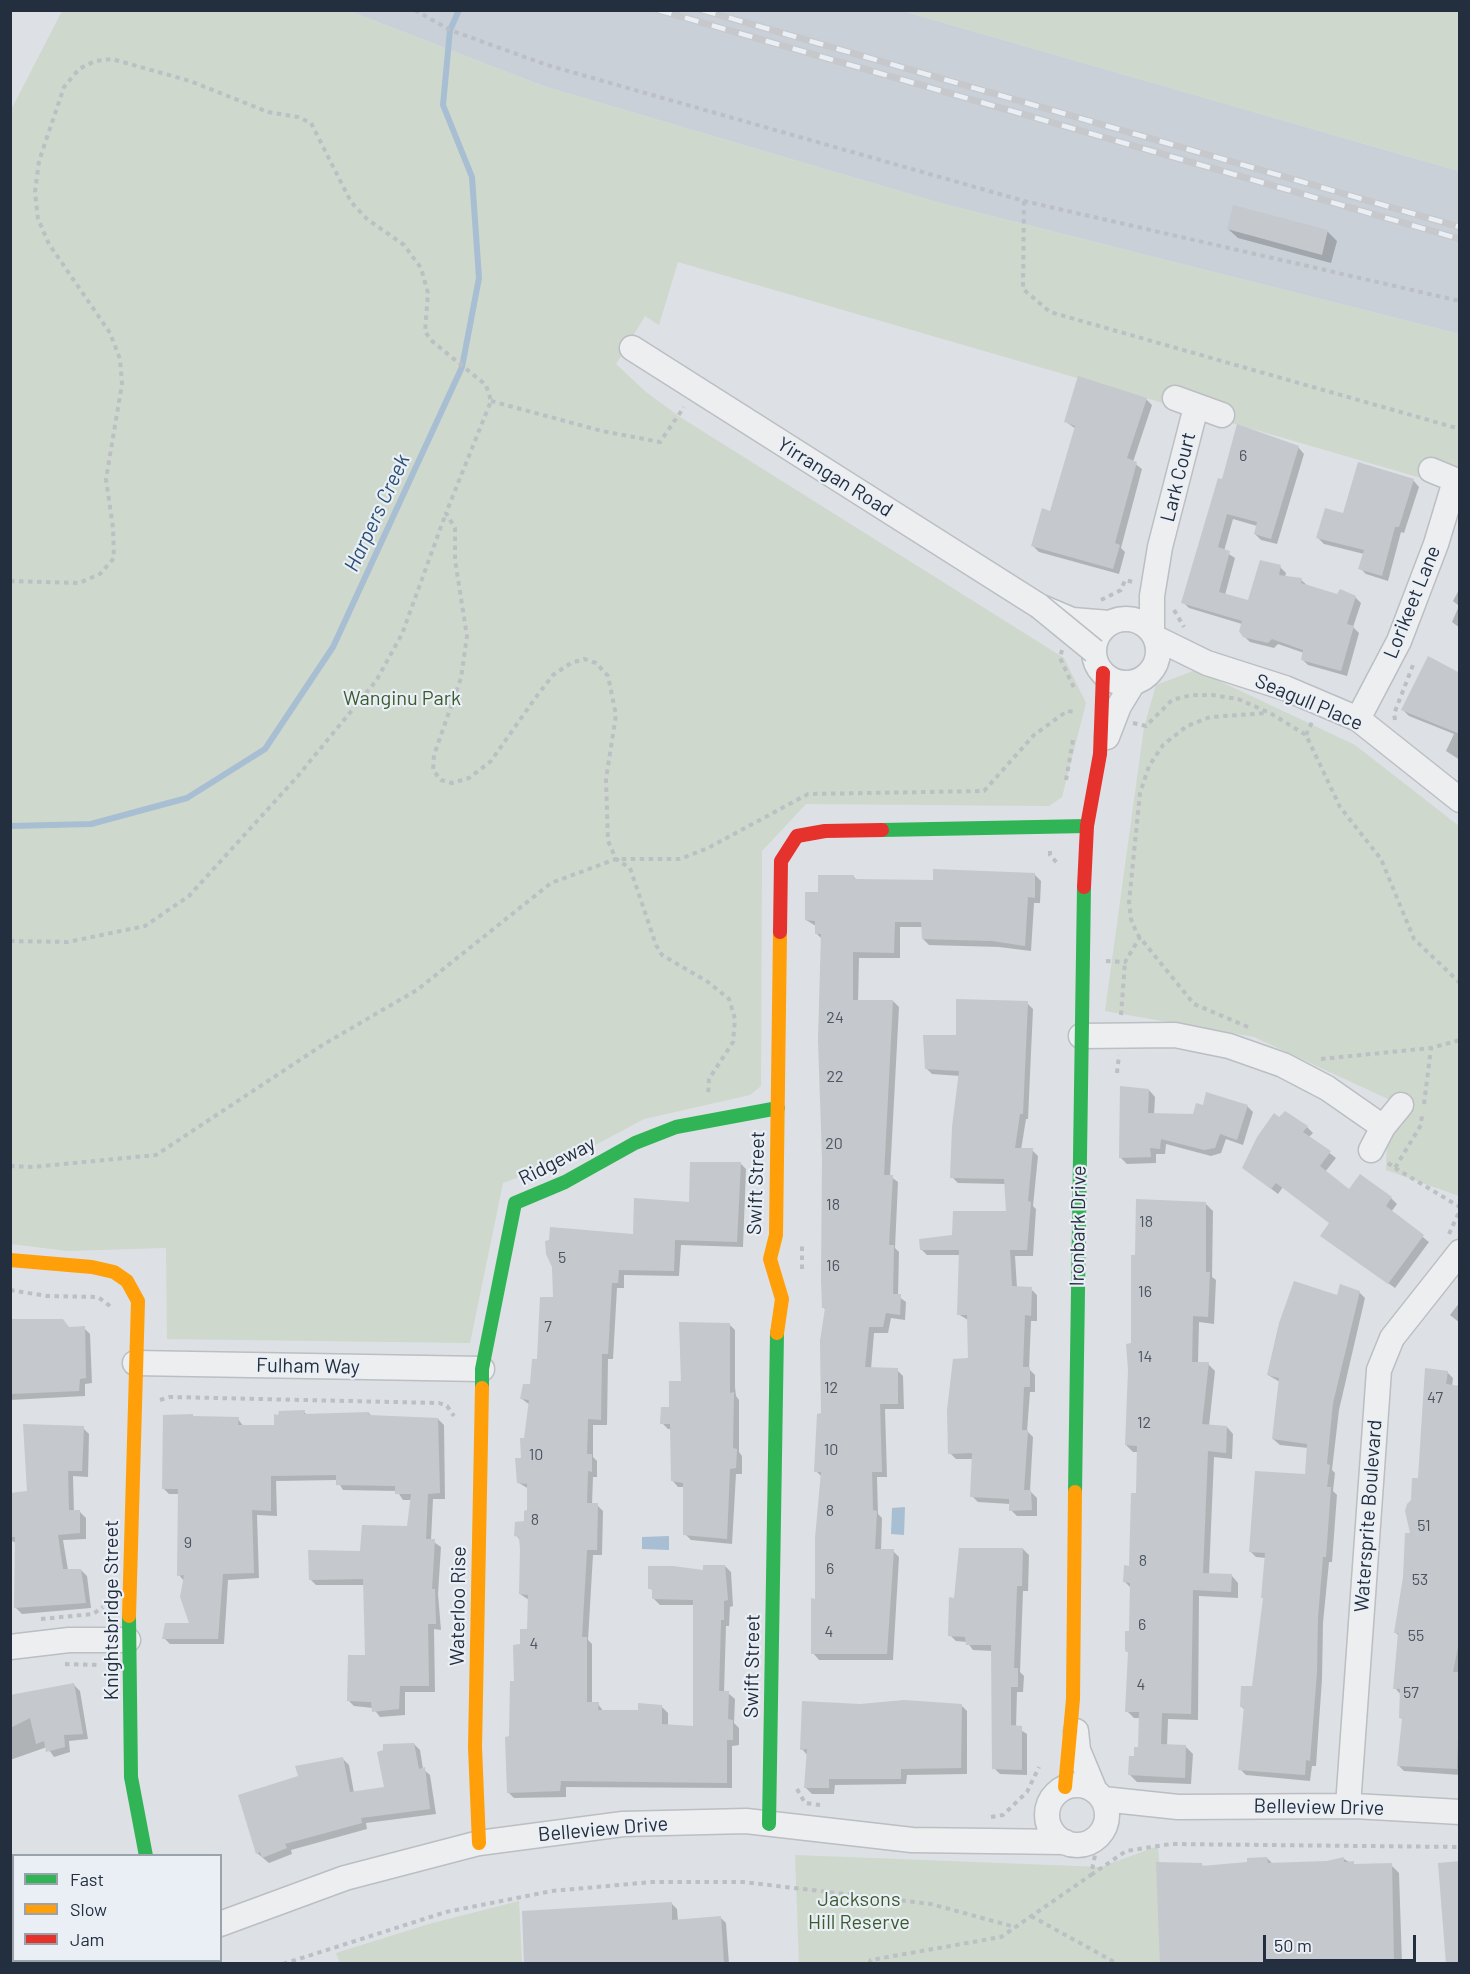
<!DOCTYPE html>
<html>
<head>
<meta charset="utf-8">
<style>
  body { margin:0 }
  #map { position:relative; width:1470px; height:1974px; overflow:hidden; background:#dde0e4; font-family:Barlow,sans-serif }
  canvas { display:block }
  .frame { position:absolute; inset:0; border:12px solid #232e3e; pointer-events:none }
  .legend { position:absolute; left:12px; top:1854px; width:210px; height:108px; box-sizing:border-box; background:#eaeff5; border:2px solid #9aa2ac; margin:0; padding:8px 10px; list-style:none; font-size:18px; color:#232e3e }
  .legend li { display:flex; align-items:center; gap:12px; height:30px }
  .legend b { width:30px; border:2px solid #9aa2ac }
  .scale { position:absolute; left:1263px; top:1935px; width:153px; height:27px; box-sizing:border-box; border:3px solid #232e3e; border-top:0; padding-left:8px; font-size:18px; line-height:21px; white-space:nowrap; color:#232e3e; -webkit-text-stroke:4px #eaeff5; paint-order:stroke }
</style>
</head>
<body>
<div id="map">
<canvas width="1470" height="1974"></canvas>
<div class="frame"></div>
<ul class="legend">
<li><b style="height:8px;background:#30b455"></b>Fast</li>
<li><b style="height:8px;background:#ff9f0a"></b>Slow</li>
<li><b style="height:8px;background:#e5322d"></b>Jam</li>
</ul>
<div class="scale">50 m</div>
</div>
<script>
const g = document.querySelector('canvas').getContext('2d');
g.lineJoin = 'round';
function fillPath(path, color) { g.fillStyle = color; g.fill(path, 'evenodd'); }
const shape = rows => new Path2D(rows.map(r => 'M' + r).join(''));
function trace(path, color, width, dash) { g.strokeStyle = color; g.lineWidth = width; g.lineCap = dash ? 'butt' : 'round'; g.setLineDash(dash || []); g.stroke(path); }
function write(font, color, halo, rows, align = 'center') {
  g.font = font + ' Barlow,sans-serif'; g.lineWidth = 4.5; g.setLineDash([]); g.textBaseline = 'middle'; g.strokeStyle = halo; g.fillStyle = color; for (const [text, x, y, turn = 0] of rows) {
    g.save(); g.translate(x, y); g.rotate((+turn || 0) * Math.PI / 180); g.textAlign = isNaN(turn) ? turn : align; if (halo) g.strokeText(text, 0, 0); g.fillText(text, 0, 0); g.restore();
  }
}
const built = shape([
  [349,11,903,11,1459,171,1459,334,940,203,543,86]
]);
const green = shape([
  [62,11,349,11,543,86,940,203,1459,334,1459,489,678,262,659,325,645,316,616,364,646,392,680,417,1064,658,1086,703,1062,797,1049,806,806,804,762,851,761,1086,750,1095,644,1119,571,1158,503,1183,470,1343,167,1339,166,1248,67,1251,11,1244,10,112],
  [903,11,1459,11,1459,171,1007,41],
  [1196,670,1355,745,1459,826,1459,1196,1386,1170,1388,1099,1254,1037,1105,1011,1144,727,1156,685],
  [1158,1846,1167,1963,799,1963,795,1855,1101,1867],
  [519,1901,522,1963,340,1963,336,1953,429,1924]
]);
const water = shape([
  [905,1507,904,1535,891,1534,892,1508],
  [669,1536,669,1550,642,1549,642,1537]
]);
const shadow = shape([
  [1228,229,1328,232,1337,241,1331,263,1238,238],
  [1146,399,1152,405,1133,462,1142,469,1121,548,1125,552,1119,574,1039,552,1033,546,1051,513,1076,429,1066,422],
  [1298,447,1304,454,1277,544,1261,540,1255,534,1257,526,1233,519,1224,551,1235,558,1225,595,1249,602,1280,567,1286,573,1285,577,1301,580,1307,585,1338,596,1355,597,1361,603,1353,627,1359,633,1347,676,1308,665,1302,659,1304,653,1278,644,1274,648,1250,642,1244,636,1242,624,1189,608,1183,602,1223,481],
  [1413,480,1419,487,1404,533,1401,532,1388,581,1366,574,1360,568,1364,554,1324,544,1318,538,1344,514],
  [1460,588,1460,628,1452,622,1459,606,1453,601],
  [1460,685,1460,760,1446,751,1454,734,1409,716,1403,710],
  [1035,875,1041,881,1040,903,1034,903,1031,951,999,947,929,945,923,939,923,927,900,927,900,958,859,958,858,1002,893,1001,899,1007,890,1176,898,1182,895,1248,899,1252,898,1296,906,1302,905,1320,891,1318,888,1333,874,1333,871,1369,897,1370,903,1376,904,1409,885,1409,887,1477,877,1477,878,1514,882,1518,881,1551,893,1551,899,1557,893,1660,819,1660,813,1653,822,1477,816,1471,822,1415,826,1310,823,1307,823,940,816,933,816,926,806,920,820,893,854,877,857,881,934,882],
  [1027,1003,1033,1009,1028,1119,1026,1119,1021,1150,1032,1150,1038,1156,1033,1206,1036,1209,1033,1256,1015,1256,1017,1288,1031,1289,1037,1295,1037,1321,1031,1321,1029,1369,1035,1375,1035,1392,1030,1392,1027,1431,1033,1437,1030,1491,1037,1498,1037,1516,1017,1516,1011,1510,1010,1504,978,1502,972,1496,973,1459,956,1459,950,1453,969,1360,968,1320,958,1314,961,1255,927,1255,921,1249,1008,1212,1006,1184,958,1183,952,1177,960,1076,932,1074,926,1068,958,1036],
  [1149,1090,1155,1097,1154,1115,1194,1116,1204,1107,1247,1106,1253,1112,1243,1145,1226,1139,1221,1153,1211,1156,1166,1144,1165,1154,1156,1154,1156,1163,1127,1164,1121,1158],
  [1307,1127,1313,1133,1309,1137,1336,1158,1325,1172,1349,1191,1391,1198,1397,1204,1391,1212,1429,1242,1395,1288,1322,1236,1331,1224,1283,1187,1278,1194,1244,1168],
  [740,1163,746,1169,743,1247,681,1245,679,1276,624,1275,624,1288,617,1288,613,1359,608,1359,607,1425,593,1425,593,1457,597,1461,597,1477,593,1477,592,1505,597,1505,603,1511,602,1555,593,1555,588,1640,592,1644,592,1703,598,1704,604,1712,640,1711,662,1707,668,1713,668,1726,694,1728,695,1605,660,1605,654,1599,654,1592,650,1588,725,1566,731,1572,733,1606,730,1607,729,1626,726,1626,724,1693,728,1693,735,1699,734,1723,739,1728,739,1745,732,1746,732,1788,566,1787,566,1797,514,1798,508,1792,510,1737,521,1645,528,1630,529,1600,520,1594,520,1540,516,1535,525,1522,529,1511,529,1489,519,1483,530,1405,522,1399,532,1386,555,1299,634,1236,690,1204],
  [1206,1204,1213,1211,1212,1277,1216,1280,1214,1324,1199,1322,1198,1363,1208,1364,1215,1371,1209,1426,1227,1427,1233,1434,1232,1459,1214,1457,1209,1575,1232,1576,1238,1583,1238,1598,1199,1596,1198,1720,1168,1719,1167,1746,1186,1747,1193,1754,1191,1784,1137,1782,1130,1775,1139,1748,1140,1718,1134,1718,1127,1711,1129,1653,1126,1651,1130,1632,1131,1588,1125,1582,1131,1567,1137,1495,1138,1452,1133,1452,1126,1445,1137,1257],
  [1359,1292,1365,1298,1339,1410,1332,1470,1335,1473,1333,1491,1337,1495,1332,1562,1329,1562,1323,1623,1322,1679,1316,1766,1312,1766,1310,1781,1246,1775,1240,1769,1245,1710,1241,1706,1253,1688,1264,1599,1266,1558,1256,1557,1250,1551,1306,1476,1308,1448,1280,1445,1273,1439,1280,1382,1268,1375,1338,1297],
  [1460,1302,1460,1323,1450,1315],
  [10,1320,70,1328,84,1328,90,1334,92,1383,85,1384,85,1396,10,1400],
  [729,1324,735,1330,735,1387,736,1396,739,1400,739,1452,742,1456,742,1474,736,1474,732,1544,691,1540,685,1534,685,1487,678,1487,672,1480,672,1429,668,1429,662,1423,683,1382],
  [1447,1372,1453,1378,1452,1386,1460,1387,1460,1775,1404,1771,1398,1765,1403,1720,1401,1695,1395,1688,1399,1636,1395,1632,1412,1535,1412,1501],
  [304,1412,308,1416,369,1413,372,1417,438,1419,444,1425,445,1499,433,1499,431,1540,441,1547,438,1594,441,1630,434,1629,435,1692,405,1692,405,1715,380,1717,373,1708,354,1706,348,1700,366,1657,365,1585,316,1585,310,1579,408,1527,412,1500,403,1500,397,1491,343,1490,337,1480,276,1481,277,1516,257,1515,259,1578,228,1580,224,1644,170,1644,164,1638,191,1625,184,1581,179,1575,179,1494,169,1494,163,1488,192,1415,195,1418,238,1419,244,1427,276,1427],
  [83,1428,89,1434,88,1477,73,1476,74,1512,80,1512,86,1518,86,1539,63,1540,68,1570,81,1570,87,1576,91,1608,22,1614,16,1608,16,1543,10,1540,10,1494,29,1493],
  [1023,1549,1029,1555,1028,1591,1023,1591,1020,1672,1024,1676,1023,1692,1017,1692,1016,1727,1027,1734,1027,1775,1000,1774,994,1768,993,1651,973,1650,967,1642,956,1641,950,1635,955,1599],
  [74,1685,80,1691,88,1739,69,1741,70,1752,54,1757,47,1747,10,1760,10,1706],
  [961,1705,967,1711,967,1774,907,1775,906,1784,835,1785,834,1794,812,1794,806,1788,808,1756,802,1749,860,1706],
  [414,1744,420,1750,423,1769,430,1775,436,1814,366,1823,367,1829,291,1850,292,1854,269,1863,257,1853,300,1777,343,1759,349,1765,354,1793,386,1788,385,1751],
  [1267,1858,1273,1864,1328,1862,1344,1859,1356,1866,1391,1865,1399,1873,1402,1964,1162,1964,1201,1864,1204,1867,1249,1863],
  [671,1903,677,1909,678,1921,720,1917,726,1923,729,1964,526,1964],
  [1448,1962,1460,1964,1424,1964]
]);
const stream = shape([
  [10,826,91,824,187,798,265,749,333,647,462,367,479,278,472,177,443,105,450,30,459,10]
]);
const building = shape([
  [1233,205,1328,230,1322,255,1227,229],
  [1078,376,1147,398,1127,458,1137,462,1115,543,1120,545,1113,569,1031,546,1042,508,1050,511,1075,426,1064,422],
  [1237,424,1299,446,1271,539,1254,534,1257,522,1227,514,1218,547,1230,551,1219,592,1248,600,1260,560,1281,565,1279,575,1302,578,1301,583,1337,594,1340,589,1356,596,1347,624,1354,626,1341,671,1301,660,1303,650,1272,639,1268,643,1243,637,1239,631,1242,621,1181,603,1218,478,1222,479],
  [1358,462,1414,479,1399,527,1395,527,1382,576,1358,569,1364,550,1316,538,1325,508,1343,513],
  [1428,656,1460,673,1460,734,1401,710],
  [933,869,1035,873,1035,898,1028,897,1025,946,992,941,922,939,921,922,895,922,894,953,853,952,853,1000,893,1000,884,1175,893,1175,889,1245,894,1245,893,1294,901,1294,900,1315,886,1313,883,1327,869,1327,865,1367,898,1368,898,1404,880,1404,882,1472,872,1472,873,1510,877,1511,875,1549,894,1549,887,1654,811,1654,811,1598,815,1599,815,1538,821,1472,814,1472,817,1414,821,1413,820,1341,825,1308,822,1308,821,1279,822,1159,818,1040,821,934,815,934,815,921,805,920,805,892,818,892,818,875,854,875,854,879,933,880],
  [956,999,1028,1001,1023,1114,1020,1114,1015,1148,1033,1148,1028,1201,1031,1202,1027,1250,1010,1250,1012,1286,1032,1287,1031,1316,1025,1315,1023,1367,1030,1367,1030,1387,1024,1387,1022,1430,1028,1430,1024,1490,1031,1490,1032,1510,1009,1511,1009,1499,970,1497,972,1453,948,1454,947,1410,953,1359,968,1358,967,1315,957,1315,959,1250,920,1250,919,1239,952,1235,953,1211,1006,1211,1004,1179,950,1178,952,1127,959,1071,925,1069,923,1035,956,1035],
  [1120,1086,1149,1089,1148,1113,1193,1114,1196,1103,1203,1105,1206,1092,1248,1105,1237,1140,1220,1134,1215,1148,1204,1150,1161,1139,1160,1149,1150,1148,1151,1157,1119,1158],
  [1285,1111,1308,1126,1303,1132,1331,1151,1320,1166,1349,1189,1360,1174,1392,1197,1386,1206,1424,1235,1388,1284,1320,1236,1329,1223,1276,1183,1271,1189,1242,1168,1257,1137,1274,1113,1279,1117],
  [690,1162,741,1162,737,1242,675,1240,674,1271,619,1270,618,1283,612,1283,608,1354,602,1354,601,1420,588,1419,587,1454,592,1454,592,1472,588,1471,587,1503,598,1503,597,1550,587,1550,582,1637,587,1637,587,1702,599,1702,598,1710,638,1710,638,1703,662,1705,662,1724,693,1726,693,1600,652,1599,652,1589,648,1589,648,1566,673,1566,703,1570,703,1565,725,1565,728,1600,724,1601,724,1620,721,1620,719,1691,729,1691,728,1719,733,1720,733,1740,727,1740,727,1783,561,1781,560,1791,507,1793,505,1737,509,1736,510,1681,514,1681,513,1645,520,1644,520,1629,527,1629,528,1595,519,1594,520,1549,519,1537,514,1536,515,1522,524,1521,524,1511,527,1510,527,1484,517,1483,515,1458,521,1458,520,1438,524,1438,529,1400,520,1399,523,1384,530,1384,532,1359,537,1359,540,1297,553,1297,552,1267,546,1254,545,1241,549,1240,550,1227,633,1234,634,1198,689,1202],
  [1136,1199,1206,1202,1206,1272,1210,1272,1208,1317,1193,1316,1192,1362,1209,1362,1202,1424,1227,1426,1226,1453,1208,1451,1203,1573,1232,1574,1231,1592,1193,1590,1191,1714,1162,1713,1161,1744,1186,1745,1185,1778,1128,1775,1129,1756,1134,1756,1134,1747,1138,1747,1139,1712,1125,1712,1128,1652,1125,1651,1125,1631,1129,1631,1130,1583,1123,1582,1124,1565,1129,1566,1131,1493,1136,1493,1137,1446,1125,1445,1128,1370,1126,1344,1131,1343,1131,1255,1135,1255],
  [1294,1281,1337,1295,1340,1284,1360,1291,1333,1403,1327,1464,1330,1465,1327,1487,1331,1487,1326,1557,1323,1557,1318,1617,1317,1672,1310,1761,1306,1760,1305,1775,1238,1770,1244,1707,1240,1707,1241,1686,1252,1686,1263,1598,1261,1598,1265,1553,1249,1552,1255,1471,1305,1474,1307,1444,1272,1439,1279,1378,1267,1375,1279,1323],
  [10,1319,63,1319,69,1327,85,1326,86,1378,80,1379,79,1391,10,1394],
  [679,1322,730,1323,730,1393,734,1392,733,1448,737,1449,736,1468,730,1469,727,1539,683,1535,683,1483,671,1481,670,1424,660,1424,661,1407,669,1407,669,1381,681,1381],
  [1425,1368,1448,1371,1446,1384,1460,1386,1460,1637,1453,1672,1460,1672,1457,1769,1397,1766,1402,1719,1399,1718,1400,1689,1393,1689,1398,1633,1394,1633,1403,1577,1405,1533,1410,1533,1405,1511,1407,1504,1411,1500,1412,1478,1418,1478],
  [305,1410,304,1414,369,1412,369,1415,438,1418,440,1493,428,1494,426,1539,435,1539,432,1589,435,1589,436,1624,428,1624,429,1686,400,1686,399,1709,372,1712,371,1702,347,1701,348,1655,365,1655,363,1579,309,1580,308,1550,360,1551,362,1525,407,1526,411,1494,395,1494,395,1486,336,1485,336,1475,271,1476,271,1511,252,1510,254,1573,223,1574,218,1639,162,1639,165,1623,189,1623,180,1597,184,1575,177,1576,178,1489,162,1489,163,1415,193,1414,193,1416,239,1417,238,1425,274,1425,274,1414,278,1415,279,1411],
  [23,1424,84,1426,82,1471,68,1471,69,1510,80,1510,80,1533,58,1535,63,1569,81,1569,86,1603,14,1608,15,1537,10,1537,10,1493,27,1491],
  [959,1548,1023,1548,1022,1586,1017,1586,1014,1668,1018,1668,1018,1687,1011,1687,1011,1725,1022,1726,1022,1770,992,1769,991,1645,966,1645,965,1637,948,1636,949,1597,954,1598],
  [74,1683,83,1734,64,1735,65,1747,46,1752,44,1741,36,1744,30,1718,10,1728,10,1695],
  [904,1700,962,1704,961,1768,901,1769,901,1779,829,1779,829,1788,804,1788,807,1749,800,1750,802,1701,860,1704],
  [414,1743,419,1769,425,1767,430,1809,361,1818,362,1823,285,1844,287,1848,262,1858,260,1852,256,1854,238,1795,298,1776,295,1766,343,1757,350,1792,384,1787,377,1752,383,1750,383,1744],
  [1267,1857,1268,1863,1327,1861,1344,1857,1344,1862,1354,1861,1354,1864,1392,1863,1394,1964,1160,1964,1156,1862,1202,1863,1202,1866,1247,1862,1247,1858],
  [1460,1861,1460,1964,1446,1964,1438,1863],
  [672,1902,672,1920,721,1916,724,1964,524,1964,522,1911]
]);
const path = shape([
  [415,10,450,30,547,65,1024,201,1460,301],
  [1024,201,1023,289,1050,312,1460,429],
  [491,401,602,431,660,442,684,407],
  [10,581,79,583,100,574,114,558,113,528,106,479,122,384,120,359,110,333,49,244,38,219,35,192,39,161,64,87,79,69,95,61,112,59,190,81,268,112,298,117,311,123,351,202,367,219,404,245,421,268,428,293,425,332,433,342,486,385,491,401,446,513,455,528,455,560,467,636,461,678,434,755,433,770,441,780,452,783,469,778,491,761,536,697,553,675,571,663,584,659,596,663,608,676,616,715,606,779,608,841,616,859,630,868,656,945,662,955,708,982,729,999,735,1019,733,1042,709,1079,708,1096],
  [1101,600,1121,590,1125,580,1133,582],
  [1174,610,1184,627],
  [1062,650,1060,658,1075,690],
  [1395,720,1394,714,1413,665],
  [1133,723,1146,726,1172,700,1191,695,1212,695,1238,699,1270,713,1306,735,1340,807,1381,859,1414,939,1460,983],
  [1306,735,1312,722],
  [1066,780,1073,740],
  [1050,851,1050,855,1058,864],
  [10,941,68,942,145,926,189,896,297,777,376,681,402,634,446,513],
  [1106,961,1125,962,1140,937],
  [1121,1015,1125,962],
  [1248,1027,1194,1004,1137,934,1131,919,1129,902,1140,793,1149,766,1163,745,1187,726,1210,717,1267,713],
  [1321,1059,1431,1048,1460,1040],
  [1117,1073,1119,1055],
  [1424,1104,1431,1048],
  [1388,1163,1395,1168,1421,1125,1422,1114],
  [10,1166,33,1167,156,1155,324,1044,417,990,551,883,616,859,680,859,708,848,808,794,984,791,1034,735,1067,711,1076,712],
  [1395,1168,1460,1207],
  [1449,1234,1460,1210],
  [802,1269,802,1243],
  [10,1290,47,1296,98,1297,110,1306],
  [160,1400,170,1397,439,1403,447,1406,454,1416],
  [41,1619,93,1614,103,1607],
  [65,1664,98,1665],
  [797,1789,805,1803,820,1805],
  [991,1817,1003,1815,1027,1792,1039,1767],
  [1091,1875,1126,1851,1171,1844,1460,1847],
  [1031,1916,1118,1964],
  [90,1964,95,1960],
  [283,1964,446,1912,552,1891,652,1882,743,1882,931,1904,1015,1927],
  [869,1964,871,1960,1001,1937,1091,1875,1099,1835]
]);
const street = shape([
  [632,348,1039,606,1072,620,1110,623],
  [1175,398,1222,415],
  [1431,470,1460,482],
  '1094 651a32 32 0 1 1 64 0a32 32 0 1 1-64 0Z',
  [1152,632,1152,596,1160,547,1196,407],
  [1156,638,1207,663,1285,688,1358,719,1460,800],
  [1358,719,1399,641,1436,544,1455,481],
  [1107,737,1119,706,1133,683],
  [1081,1036,1175,1035,1229,1046,1283,1065,1327,1088,1383,1127],
  [1371,1150,1383,1127,1401,1105],
  [135,1363,482,1369],
  [10,1647,69,1640,128,1640],
  [1076,1731,1078,1750,1095,1791],
  '1047 1815a30 30 0 1 1 60 0a30 30 0 1 1-60 0Z',
  [1103,1799,1178,1807,1354,1806,1460,1812],
  [1348,1806,1379,1370,1392,1338,1460,1252],
  [220,1924,345,1878,479,1843,623,1824,746,1821,912,1840,1065,1842],
  [139,1964,148,1960]
]);
const fast = shape([
  [882,830,1087,826],
  [482,1388,482,1369,515,1203,565,1182,635,1143,676,1127,778,1108],
  [1075,1492,1084,887],
  [129,1616,131,1777,146,1856],
  [769,1824,777,1333]
]);
const slow = shape([
  [10,1260,92,1267,114,1272,127,1281,138,1301,129,1616],
  [777,1333,782,1299,770,1259,776,1235,780,932],
  [1065,1787,1073,1699,1075,1492],
  [479,1843,475,1747,482,1388]
]);
const jam = shape([
  [1084,887,1087,826,1100,754,1103,673],
  [780,932,781,861,797,836,825,831,882,830]
]);
const rail = shape([
  [658,10,1460,239],
  [702,10,1460,227]
]);
const streetBridge = shape([
  [1039,606,1094,651]
]);
const numberNames = [
  ["6",1243,456],
  ["24",835,1018],
  ["22",835,1077],
  ["20",834,1144],
  ["18",833,1205],
  ["18",1146,1222],
  ["5",562,1258],
  ["16",833,1266],
  ["16",1145,1292],
  ["7",548,1327],
  ["14",1145,1357],
  ["12",831,1388],
  ["47",1435,1398],
  ["12",1144,1423],
  ["10",831,1450],
  ["10",536,1455],
  ["8",830,1511],
  ["8",535,1520],
  ["51",1424,1526],
  ["9",188,1543],
  ["8",1143,1561],
  ["6",830,1569],
  ["53",1420,1580],
  ["6",1142,1625],
  ["4",829,1632],
  ["55",1416,1636],
  ["4",534,1644],
  ["4",1141,1685],
  ["57",1411,1693]
];
const streetNames = [
  ["Yirrangan Road",835,477,32],
  ["Lark Court",1178,477,-76],
  ["Lorikeet Lane",1412,602,-68],
  ["Seagull Place",1309,702,23],
  ["Ridgeway",557,1161,-27],
  ["Swift Street",756,1183,-88],
  ["Ironbark Drive",1078,1226,-89],
  ["Fulham Way",308,1366,1],
  ["Watersprite Boulevard",1368,1516,-86],
  ["Waterloo Rise",458,1606,-89],
  ["Knightsbridge Street",111,1610,-90],
  ["Swift Street",752,1666,-89],
  ["Belleview Drive",1319,1807,1],
  ["Belleview Drive",603,1829,-5]
];
const parkNames = [
  ["Wanginu Park",402,698],
  ["Jacksons",859,1899],
  ["Hill Reserve",859,1922]
];
const waterNames = [
  ["Harpers Creek",377,513,-65]
];
fillPath(built, '#cad0d8');
fillPath(green, '#ced8cd');
fillPath(water, '#a8bed2');
fillPath(shadow, '#0003');
trace(stream, '#a8bed2', 6);
fillPath(building, '#c5c8cc');
trace(street, '#bbbec2', 27);
trace(path, '#bcbfc4', 4, [4.5, 4.5]);
trace(street, '#edeef0', 24);
trace(fast, '#30b455', 14);
trace(slow, '#ff9f0a', 14);
trace(jam, '#e5322d', 14);
trace(rail, '#c6c8cb', 7);
trace(rail, '#eaeff5', 4.5, [14]);
trace(streetBridge, '#bbbec2', 27, []);
trace(streetBridge, '#edeef0', 24);
write('16px', '#4c5562', null, numberNames);
write('20px', '#232e3e', '#eaeff5', streetNames);
write('20px', '#3a5b2f', '#eaeff5', parkNames);
write('italic 21px', '#2a5075', '#eaeff5', waterNames);
</script>
</body>
</html>
